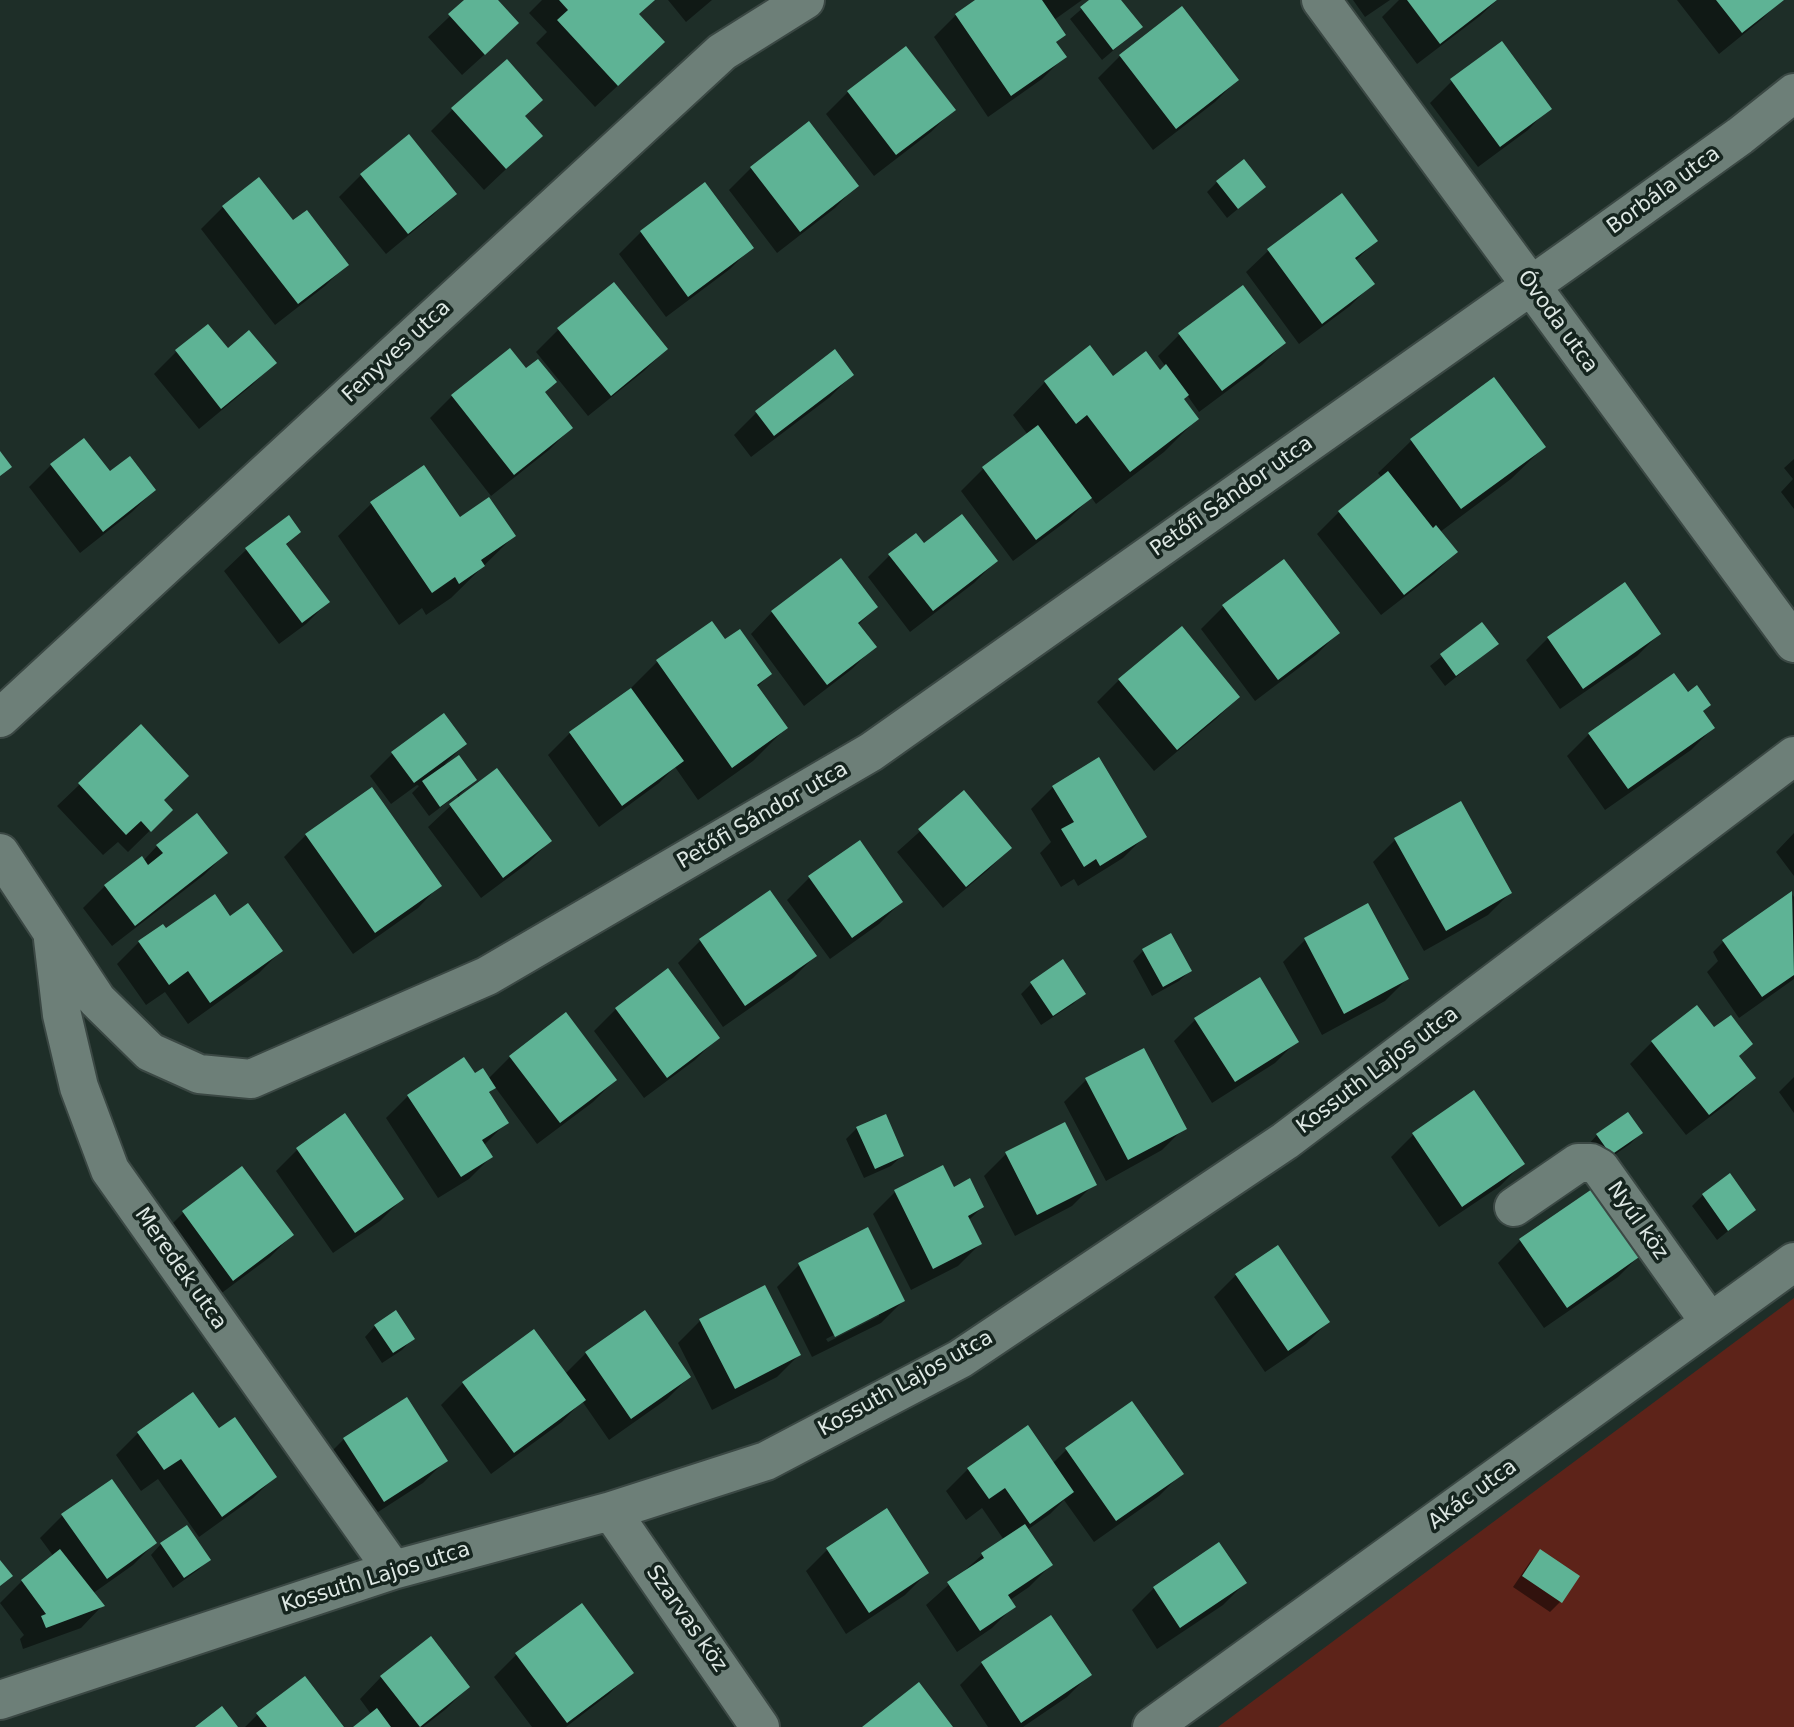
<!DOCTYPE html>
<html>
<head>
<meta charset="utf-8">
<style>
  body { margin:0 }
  canvas { display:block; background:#1e2e28 }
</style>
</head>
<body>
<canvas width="1794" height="1727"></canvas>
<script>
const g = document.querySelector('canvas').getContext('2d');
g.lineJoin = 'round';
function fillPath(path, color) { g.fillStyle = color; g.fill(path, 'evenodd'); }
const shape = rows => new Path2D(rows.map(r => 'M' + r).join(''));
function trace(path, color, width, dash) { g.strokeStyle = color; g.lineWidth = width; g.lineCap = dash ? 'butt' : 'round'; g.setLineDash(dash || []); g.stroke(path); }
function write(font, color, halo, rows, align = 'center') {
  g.font = font + ' "DejaVu Sans",sans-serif'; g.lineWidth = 7; g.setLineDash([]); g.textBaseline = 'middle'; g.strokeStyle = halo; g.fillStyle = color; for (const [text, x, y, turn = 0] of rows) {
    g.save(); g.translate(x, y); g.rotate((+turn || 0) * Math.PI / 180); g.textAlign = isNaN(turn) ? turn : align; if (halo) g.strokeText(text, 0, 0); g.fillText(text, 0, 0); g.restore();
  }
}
const green = shape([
  [1794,1298,1794,1727,1218,1727]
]);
const shadow = shape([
  [467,0,496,0,495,45,462,75,428,37],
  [542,0,650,0,637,15,641,64,595,107,536,43,547,32,529,13],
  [668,0,712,0,686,22],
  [978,0,1082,0,1054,20,1064,35,1055,43,1064,57,1042,79,988,117,934,37,956,15],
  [1092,0,1119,0,1141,27,1102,60,1070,19],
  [1353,0,1390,0,1365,17],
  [1399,0,1497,0,1480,16,1417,64,1382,17],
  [1677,0,1781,0,1761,20,1719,54],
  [1120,56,1237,80,1215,102,1153,150,1098,78],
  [1452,81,1549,108,1528,130,1478,167,1430,103],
  [848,92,953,110,931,132,874,176,826,114],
  [453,109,524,117,541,136,484,190,431,131],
  [751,168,856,186,835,208,777,253,729,190],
  [361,175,455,193,433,215,386,254,339,197],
  [258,179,293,223,347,264,325,286,275,325,201,229,223,207],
  [1217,182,1264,187,1227,218,1207,192],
  [1341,195,1376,241,1355,261,1372,284,1350,306,1299,344,1246,272,1268,251],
  [641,232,752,247,730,269,666,317,619,254],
  [208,326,227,350,274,363,252,385,199,429,154,374,176,352],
  [558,330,666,349,644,371,588,416,536,352],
  [1180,334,1284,343,1262,365,1199,412,1187,395,1182,399,1197,419,1164,452,1096,504,1091,497,1068,520,1013,561,961,491,983,469,1028,435,1013,415,1045,382,1113,378,1159,372,1166,367,1158,356],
  [835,352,852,375,830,397,751,457,734,435,756,413],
  [1494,379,1544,447,1511,479,1440,532,1456,552,1434,574,1381,615,1317,534,1339,512,1382,478,1378,473,1411,441],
  [544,393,571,428,549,450,491,496,430,418,452,396],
  [84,440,110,473,154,490,132,512,80,553,29,487,51,465],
  [1794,459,1794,509,1781,492,1793,479,1784,468],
  [424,467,460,520,514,536,451,598,426,615,422,608,399,625,338,536,371,504],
  [288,518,299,532,285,546,328,602,306,624,279,644,224,571,246,550],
  [924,545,996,561,974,583,910,632,868,577,890,555],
  [1283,561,1338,633,1316,655,1255,701,1201,629,1223,607],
  [876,607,858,625,874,647,852,669,804,706,751,634,772,612],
  [711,623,724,642,770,674,757,687,786,728,753,761,698,800,675,767,659,783,599,827,548,755,570,733,624,695,657,662],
  [1482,624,1497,644,1445,686,1430,666],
  [1659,634,1637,656,1560,709,1526,660,1548,638],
  [1119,680,1238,697,1216,719,1154,771,1097,702],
  [1688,694,1709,705,1702,712,1713,728,1691,750,1605,810,1567,756,1589,734],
  [141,726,162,801,171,810,128,852,118,842,103,855,57,806],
  [465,744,445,764,475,780,459,795,461,797,550,841,528,863,481,898,428,827,459,798,457,795,429,816,412,793,419,786,417,785,391,804,370,776,392,754],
  [1098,759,1145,836,1123,858,1078,886,1074,879,1061,887,1040,853,1051,842,1031,809,1053,787],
  [964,792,1010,848,988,870,943,908,897,852],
  [197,815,226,853,204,875,112,946,83,908,105,886,143,861,157,846],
  [1794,833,1794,876,1776,852],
  [306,835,439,886,418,908,353,954,284,857],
  [1395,840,1510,893,1488,915,1424,951,1373,862],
  [809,878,901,902,879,924,830,959,787,900],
  [1792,894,1794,897,1794,979,1739,1018,1707,972,1718,961,1713,952,1723,942],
  [1368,906,1407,979,1385,1001,1322,1035,1283,962,1305,940],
  [230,918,281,951,259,973,188,1024,165,992,146,1005,117,964,139,942,165,931],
  [700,941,815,956,793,978,723,1027,678,963],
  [1143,951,1190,971,1179,981,1152,996,1133,961],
  [1031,984,1084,993,1073,1004,1041,1025,1021,994],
  [616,1009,717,1038,695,1060,644,1098,594,1031],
  [1196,1019,1297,1041,1275,1063,1212,1103,1174,1041],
  [1714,1030,1751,1044,1737,1058,1754,1078,1732,1100,1686,1135,1630,1064,1652,1042],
  [510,1057,615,1080,593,1102,537,1144,495,1087,488,1094,506,1123,484,1145,491,1157,469,1179,438,1198,386,1118,408,1096,488,1079],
  [1794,1077,1794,1113,1779,1092],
  [1086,1080,1184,1128,1162,1150,1106,1181,1064,1102],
  [857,1128,902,1156,891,1166,864,1178,846,1139],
  [1641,1133,1630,1144,1600,1165,1587,1146,1597,1135],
  [1413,1135,1522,1164,1500,1186,1439,1227,1391,1157],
  [298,1149,402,1199,380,1221,333,1253,276,1171],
  [1006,1154,1094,1184,1072,1206,1015,1236,984,1176],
  [942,1167,953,1189,982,1207,968,1221,980,1244,958,1266,911,1290,873,1214,895,1192],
  [241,1168,292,1235,270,1257,211,1301,161,1235,183,1213],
  [1703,1195,1754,1210,1717,1240,1692,1206],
  [1520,1241,1640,1255,1618,1277,1544,1328,1498,1263],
  [799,1265,903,1301,881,1323,812,1357,777,1287],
  [879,1312,879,1316,828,1342,826,1339],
  [1236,1275,1328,1322,1306,1344,1265,1372,1214,1297],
  [764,1287,799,1355,777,1377,712,1410,678,1343,700,1321],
  [375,1326,412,1339,402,1350,382,1363,365,1337],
  [586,1353,689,1377,667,1399,609,1440,582,1401,562,1422,491,1474,441,1405,463,1383,565,1374],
  [193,1394,219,1431,275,1477,253,1498,199,1537,158,1479,141,1491,116,1455,138,1433],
  [344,1439,445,1461,423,1483,361,1523,322,1461],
  [1066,1450,1181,1474,1159,1496,1094,1542,1064,1500,1050,1514,1027,1530,1051,1565,1029,1587,1010,1600,1014,1606,992,1628,957,1652,926,1605,982,1555,1004,1540,982,1508,966,1520,946,1491,968,1469,1052,1464],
  [111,1481,155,1543,133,1565,92,1594,102,1606,81,1628,23,1649,20,1639,24,1635,0,1603,22,1581,54,1557,40,1538,62,1516],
  [161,1544,208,1560,198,1570,173,1588,151,1555],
  [1219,1544,1245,1583,1223,1605,1157,1649,1132,1610,1154,1588],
  [828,1549,927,1573,905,1595,846,1634,806,1571],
  [1541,1551,1560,1602,1550,1612,1513,1587,1530,1562],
  [1050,1617,1089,1675,1067,1697,1023,1727,988,1727,960,1685,982,1663],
  [516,1655,631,1672,609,1694,566,1727,532,1727,494,1677],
  [381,1677,468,1687,446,1709,423,1727,355,1727,371,1714,360,1699],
  [257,1715,342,1727,245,1727]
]);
const building = shape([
  [464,0,498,0,519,23,485,55,448,14],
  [559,0,655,0,639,14,665,42,618,86,557,20,568,10],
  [975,0,1042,0,1066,35,1056,42,1067,57,1011,96,955,14],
  [1089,0,1121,0,1143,27,1113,50,1080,7],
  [1407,0,1497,0,1440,44],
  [1716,0,1784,0,1742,33],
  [1182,6,1239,80,1176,129,1119,55],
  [1502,41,1552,109,1500,147,1450,79],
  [906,46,956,110,896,155,847,91],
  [507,59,543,100,525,116,543,136,506,169,451,108],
  [809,121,859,186,800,232,750,167],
  [409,134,457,194,408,234,360,174],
  [1244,159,1266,187,1238,209,1216,181],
  [259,177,293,220,307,210,349,265,298,304,222,206],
  [705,182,754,248,688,297,640,231],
  [1342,193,1378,241,1355,258,1375,284,1322,324,1267,249],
  [614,282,668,349,611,396,557,328],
  [1243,285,1286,343,1222,391,1178,333],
  [208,324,228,348,249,330,277,363,221,409,175,350],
  [1090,345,1113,376,1146,351,1160,370,1166,364,1189,395,1184,399,1199,419,1130,472,1087,415,1076,424,1044,381],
  [510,348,526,368,538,359,557,382,545,392,573,428,514,475,451,395],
  [835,349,854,375,774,436,755,411],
  [1494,377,1546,447,1461,509,1410,439],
  [1038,425,1092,498,1036,540,982,467],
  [84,438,110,471,130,456,156,490,103,532,50,464],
  [0,451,12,467,0,476],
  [424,465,460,517,489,497,516,536,481,560,485,566,459,584,455,577,432,593,370,502],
  [1388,471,1433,528,1436,525,1458,552,1404,595,1338,511],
  [962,514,998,561,933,611,888,554,916,533,924,543],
  [289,515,301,532,286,544,330,602,302,623,245,548],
  [841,558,878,607,858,623,877,647,827,685,771,611],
  [1284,559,1340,633,1278,680,1222,605],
  [1625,582,1661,634,1583,689,1547,637],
  [712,621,725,639,740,629,772,674,757,685,788,728,732,768,656,660],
  [1482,622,1499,644,1456,676,1440,654],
  [1182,626,1240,697,1177,750,1118,679],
  [1674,673,1688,692,1697,685,1711,705,1703,711,1715,728,1628,789,1588,733],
  [631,688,684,761,622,806,569,732],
  [444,713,467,744,414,783,391,752],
  [141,724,189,776,164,800,173,810,151,832,141,821,126,835,78,783],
  [459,755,477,780,440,807,422,781],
  [1099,757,1147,837,1100,866,1096,859,1084,867,1061,829,1074,822,1052,786],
  [497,768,552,841,503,878,449,804],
  [372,787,442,886,375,933,305,834],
  [964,790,1012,848,966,887,918,829],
  [1461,801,1512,893,1446,931,1394,838],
  [197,813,228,853,135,926,104,885,142,856,148,865,163,853,156,845],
  [860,840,903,902,852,938,808,876],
  [770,890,817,956,745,1006,699,939],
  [1792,891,1794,975,1762,997,1722,940],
  [215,894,230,916,248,903,283,951,210,1003,188,971,169,985,138,941,163,924,166,928],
  [1368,903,1409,979,1344,1014,1304,938],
  [1171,933,1192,971,1163,987,1142,949],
  [1063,959,1086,994,1053,1016,1030,982],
  [668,968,720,1038,667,1078,615,1008],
  [1260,977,1299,1042,1235,1082,1194,1018],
  [1697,1005,1714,1027,1731,1015,1753,1044,1739,1056,1756,1078,1709,1115,1651,1041],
  [566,1012,617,1080,560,1123,509,1056],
  [1144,1048,1187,1129,1128,1160,1085,1078],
  [464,1057,475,1073,483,1068,496,1088,489,1092,509,1123,482,1140,493,1157,461,1177,407,1095],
  [1474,1090,1525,1164,1462,1207,1412,1133],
  [1628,1112,1643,1133,1611,1155,1596,1134],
  [345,1113,404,1199,355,1233,296,1148],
  [886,1114,904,1156,875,1169,856,1127],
  [1065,1122,1097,1185,1037,1215,1005,1152],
  [943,1165,954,1187,970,1178,984,1207,968,1216,982,1244,933,1269,894,1190],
  [242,1166,294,1235,233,1281,182,1211],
  [1730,1173,1756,1210,1728,1231,1702,1194],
  [1595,1187,1642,1255,1567,1308,1519,1239],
  [868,1227,905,1301,835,1337,798,1263],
  [1278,1245,1330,1322,1288,1351,1235,1274],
  [765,1285,801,1355,735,1389,699,1319],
  [396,1310,415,1339,393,1353,374,1325],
  [645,1310,691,1377,631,1419,585,1352],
  [534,1329,586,1400,514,1453,462,1382],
  [193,1392,219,1428,235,1417,277,1477,222,1517,181,1459,164,1470,137,1432],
  [407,1397,448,1461,384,1502,343,1438],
  [1132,1401,1184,1474,1116,1521,1065,1448],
  [1028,1425,1074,1492,1030,1524,1005,1488,989,1499,967,1468],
  [112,1479,157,1543,107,1579,61,1514],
  [887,1508,929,1573,869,1613,826,1548],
  [1025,1524,1053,1565,1008,1595,1016,1607,980,1631,947,1582,984,1558,981,1553],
  [187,1525,211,1560,184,1578,160,1543],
  [1219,1542,1247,1583,1180,1628,1153,1587],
  [60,1549,105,1606,46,1628,41,1616,46,1614,21,1580],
  [1540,1549,1580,1576,1562,1603,1522,1576],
  [0,1560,13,1576,0,1586],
  [582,1603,634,1673,567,1723,515,1653],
  [1051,1615,1092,1675,1021,1723,981,1662],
  [431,1636,470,1687,420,1727,380,1676],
  [305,1676,344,1727,267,1727,256,1713],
  [919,1682,953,1727,862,1727],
  [222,1706,238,1727,195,1727],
  [377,1708,391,1727,353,1727]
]);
const minor = shape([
  [1321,0,1794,643],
  [0,718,722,52,805,0],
  [0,853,97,1000,150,1052,199,1074,251,1079,487,976,871,752,1577,253,1740,136,1794,93],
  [53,939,62,1015,79,1087,110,1170,393,1570],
  [1514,1207,1578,1163,1591,1163,1600,1168,1709,1321],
  [611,1511,760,1727],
  [0,1700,393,1570,611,1511,766,1461,960,1359,1285,1141,1794,756],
  [1152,1727,1794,1262]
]);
const streetNames = [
  ["Borbála utca",1664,191,-36],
  ["Óvoda utca",1557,322,54],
  ["Fenyves utca",397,352,-43],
  ["Petőfi Sándor utca",1232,497,-35],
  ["Petőfi Sándor utca",763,816,-30],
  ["Kossuth Lajos utca",1378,1071,-37],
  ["Nyúl köz",1637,1221,55],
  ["Meredek utca",180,1269,55],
  ["Kossuth Lajos utca",906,1384,-29],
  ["Akác utca",1473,1495,-36],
  ["Kossuth Lajos utca",376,1578,-17],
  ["Szarvas köz",686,1619,55]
];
fillPath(green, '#5d2319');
fillPath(shadow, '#0007');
fillPath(building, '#5eb395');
trace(minor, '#3b4844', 42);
trace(minor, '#6d7f78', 38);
write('21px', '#dee8e4', '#15241e', streetNames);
</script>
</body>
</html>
